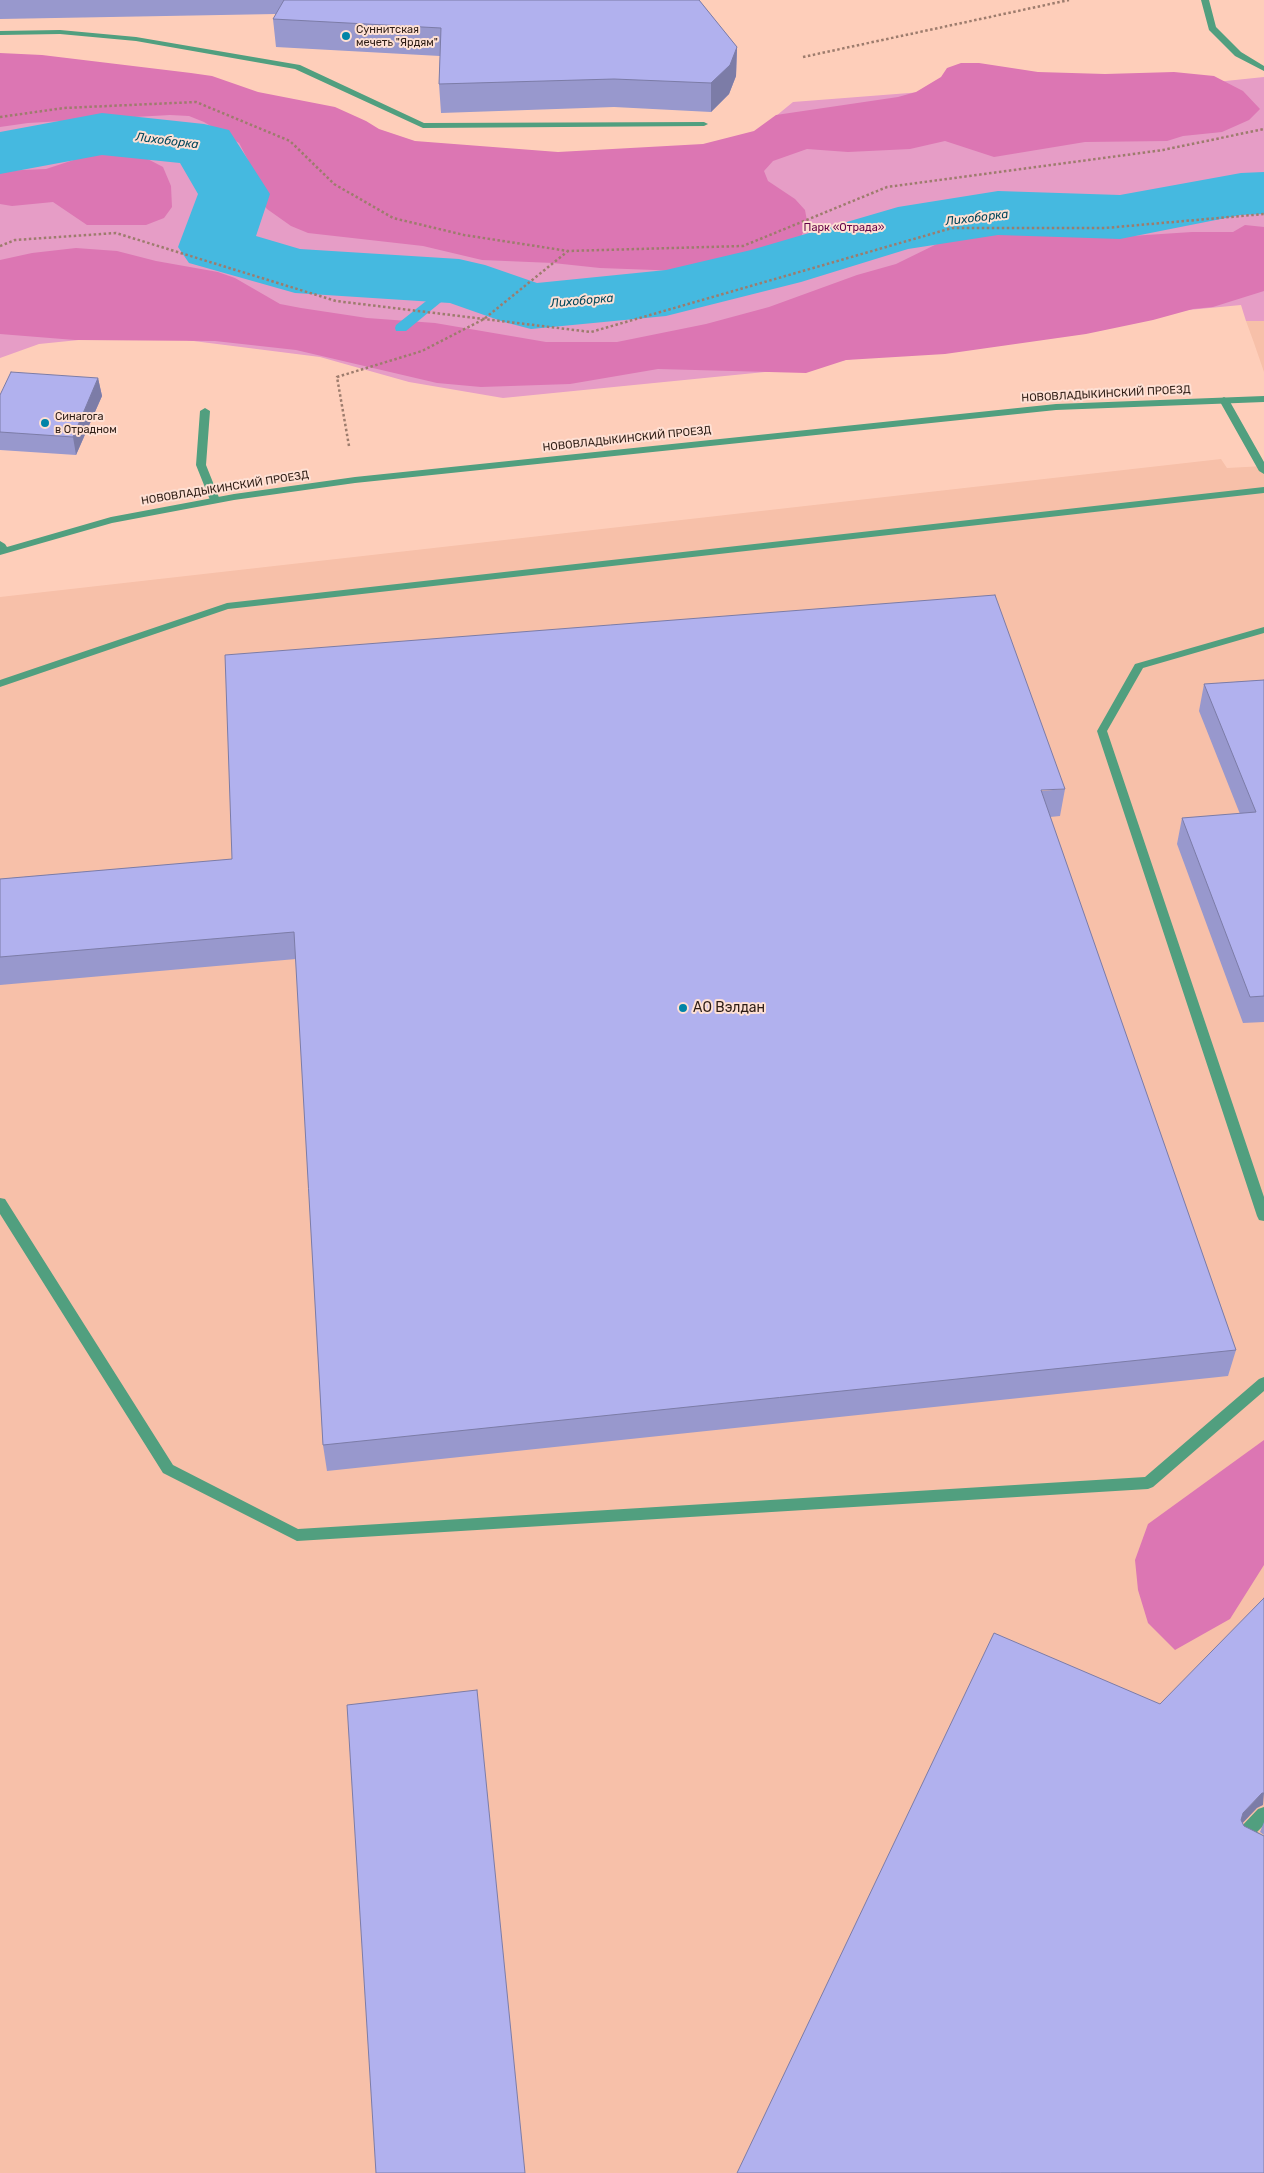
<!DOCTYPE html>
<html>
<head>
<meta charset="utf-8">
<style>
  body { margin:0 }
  canvas { display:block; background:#feceba }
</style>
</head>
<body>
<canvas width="1264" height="2173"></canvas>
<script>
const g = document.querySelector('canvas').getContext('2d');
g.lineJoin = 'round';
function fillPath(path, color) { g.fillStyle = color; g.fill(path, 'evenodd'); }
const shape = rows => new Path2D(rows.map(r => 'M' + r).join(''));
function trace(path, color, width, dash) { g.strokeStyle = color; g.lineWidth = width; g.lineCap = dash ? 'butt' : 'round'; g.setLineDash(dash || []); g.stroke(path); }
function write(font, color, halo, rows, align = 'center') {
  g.font = font + ' Rubik,sans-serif'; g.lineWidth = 4; g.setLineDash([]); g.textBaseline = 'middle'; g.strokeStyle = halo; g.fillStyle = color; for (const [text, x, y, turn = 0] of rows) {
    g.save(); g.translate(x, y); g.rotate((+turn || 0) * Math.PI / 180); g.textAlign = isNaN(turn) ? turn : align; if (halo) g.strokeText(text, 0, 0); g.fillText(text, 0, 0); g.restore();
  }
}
const built = shape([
  [1246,321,1264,321,1264,372,1254,343],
  [1221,459,1227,468,1264,466,1264,2173,0,2173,0,597]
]);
const green = shape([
  [1264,77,1264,321,1246,321,1241,305,1136,315,775,371,503,398,409,382,320,357,138,334,39,344,0,358,0,102,87,87,338,141,714,167,793,102,1051,82,1216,82]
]);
const forest = shape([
  [0,53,42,55,191,73,212,76,258,92,335,107,366,121,379,129,415,141,558,152,703,144,754,131,776,115,898,97,916,92,941,77,947,68,961,63,979,63,1038,72,1105,74,1174,72,1214,76,1243,91,1260,109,1249,120,1222,132,1183,136,1167,141,1085,142,994,157,945,141,910,149,848,152,807,149,773,161,764,171,768,181,795,199,805,210,807,221,799,243,768,264,752,270,709,272,600,268,553,263,482,260,423,246,308,233,291,226,267,209,253,191,249,162,239,143,204,122,189,116,170,115,28,123,0,127],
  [101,151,122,151,140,155,163,167,171,186,172,207,164,218,146,225,87,225,53,202,12,206,0,204,0,171,46,169],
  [1245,225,1264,227,1264,291,1213,307,1193,309,1153,320,1086,334,945,354,846,360,806,373,658,369,570,384,481,387,437,383,296,350,215,341,75,340,0,334,0,260,32,253,76,248,117,251,156,261,218,272,235,278,280,304,301,308,367,318,435,323,546,342,617,342,706,324,769,307,857,275,896,264,947,239,967,235,1055,234,1100,238,1192,232,1233,232],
  [1264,1440,1264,1565,1230,1619,1175,1650,1148,1623,1138,1590,1135,1560,1148,1524]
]);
const stream = shape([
  [459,277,465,281,463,284,406,331,396,331,395,328,396,325,455,278,459,277]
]);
const river = shape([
  [102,113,204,124,229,130,270,194,256,236,300,249,459,259,485,265,537,283,666,270,751,250,898,207,998,191,1120,195,1241,173,1264,172,1264,214,1241,215,1120,239,998,235,908,249,801,282,666,316,531,329,504,322,450,303,295,293,189,263,178,247,198,194,180,163,102,155,0,174,0,132,102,113]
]);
const path = shape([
  [803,57,1069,0],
  [0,117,64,108,196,102,290,141,334,184,393,218,464,235,568,251,743,246,887,187,1163,150,1264,129],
  [0,246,15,240,116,233,336,301,591,332,952,228,1105,228,1264,214],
  [349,446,337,377,422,351,484,319,568,251]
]);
const lane = shape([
  [1201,0,1209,0,1216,27,1241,52,1264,66,1264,71,1235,56,1209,30,1201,0],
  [60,30,136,37,300,65,424,123,704,122,708,124,704,126,423,128,295,69,136,41,60,34,0,35,0,31,60,30],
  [1224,397,1229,400,1264,462,1264,474,1259,471,1219,400,1224,397],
  [205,408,210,411,206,465,220,500,215,503,210,500,196,465,200,411,205,408],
  [1264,487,1264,493,228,609,0,687,0,680,227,603,1264,487],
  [0,541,5,544,9,550,8,552,0,552,0,541],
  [1264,627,1264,633,1143,668,1107,731,1264,1197,1264,1221,1259,1220,1257,1216,1097,731,1135,664,1264,627],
  [0,1198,5,1199,173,1465,298,1529,1145,1477,1259,1379,1264,1377,1264,1391,1153,1487,1148,1489,297,1541,163,1473,0,1214,0,1198],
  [1264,1807,1264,1825,1257,1832,1264,1836,1264,1851,1239,1839,1237,1834,1239,1829,1258,1809,1264,1807]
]);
const street = shape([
  [1264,396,1264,402,1056,410,355,483,234,500,112,523,0,555,0,549,111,517,234,494,355,477,1056,404,1264,396]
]);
const wall = shape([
  [0,0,699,0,737,47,736,76,729,94,711,112,614,107,441,113,439,84,440,56,276,47,273,19,276,14,0,19],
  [98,378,102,396,76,455,0,450,0,395],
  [1264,680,1264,1022,1243,1023,1177,844,1182,818,1240,814,1199,711,1204,684],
  [1065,789,1060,816,1050,817,1236,1350,1228,1376,327,1471,323,1445,296,959,0,985,0,879],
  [1264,1822,1264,1835,1260,1832]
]);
const shadedWall = shape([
  [737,47,736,76,729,94,711,112,711,83],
  [98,378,102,396,76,455,73,437],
  [1262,1793,1264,1793,1263,1805,1257,1808,1238,1828,1243,1813]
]);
const building = shape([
  [284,0,699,0,737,47,730,65,711,83,614,79,439,84,441,28,273,19,284,0],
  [11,372,98,378,73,437,0,432,0,395,11,372],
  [995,595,1065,789,1041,790,1236,1350,323,1445,294,932,0,957,0,879,232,859,225,655,995,595],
  [1264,680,1264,996,1250,997,1182,818,1256,812,1204,684,1264,680],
  [1264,1598,1264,1793,1262,1793,1243,1813,1241,1820,1244,1826,1264,1836,1264,2173,737,2173,994,1633,1160,1704,1264,1598],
  [477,1690,525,2173,376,2173,347,1705,477,1690]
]);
const markers = [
  [346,36,5,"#0084a7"],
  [45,423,5,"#0084a7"],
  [683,1008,5,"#0084a7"]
];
const farPoinames = [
  ["Суннитская",356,30],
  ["мечеть \"Ярдям\"",356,43],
  ["Синагога",55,417],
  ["в Отрадном",55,430]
];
const farParknames = [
  ["Парк «Отрада»",844,228]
];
const farStreetnames = [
  ["НОВОВЛАДЫКИНСКИЙ ПРОЕЗД",1106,394,-3],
  ["НОВОВЛАДЫКИНСКИЙ ПРОЕЗД",627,439,-6],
  ["НОВОВЛАДЫКИНСКИЙ ПРОЕЗД",225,488,-9]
];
const farWaternames = [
  ["Лихоборка",167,141,7],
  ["Лихоборка",977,218,-7],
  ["Лихоборка",582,301,-5]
];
const poiNames = [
  ["АО Вэлдан",693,1008]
];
fillPath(built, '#f7c0a9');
fillPath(green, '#e69dc6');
fillPath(forest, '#dc76b3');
fillPath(stream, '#45b9e0');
fillPath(river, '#45b9e0');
trace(path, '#9d7c6d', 2.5, [2.5, 2.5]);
fillPath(lane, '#519f7f');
fillPath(street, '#519f7f');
fillPath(wall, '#9898cd');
fillPath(shadedWall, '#7c7ca7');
fillPath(building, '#b1b1ee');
trace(building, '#7c7ca7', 1);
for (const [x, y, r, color] of markers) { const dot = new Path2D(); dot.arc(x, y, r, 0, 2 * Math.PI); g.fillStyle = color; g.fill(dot); trace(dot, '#fee0d4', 2); }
write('11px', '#2e1d15', '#fee0d4', farPoinames, 'left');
write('11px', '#640448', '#fee0d4', farParknames);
write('11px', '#2e1d15', '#fee0d4', farStreetnames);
write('italic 12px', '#00465a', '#fee0d4', farWaternames);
write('14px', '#2e1d15', '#fee0d4', poiNames, 'left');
</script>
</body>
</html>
